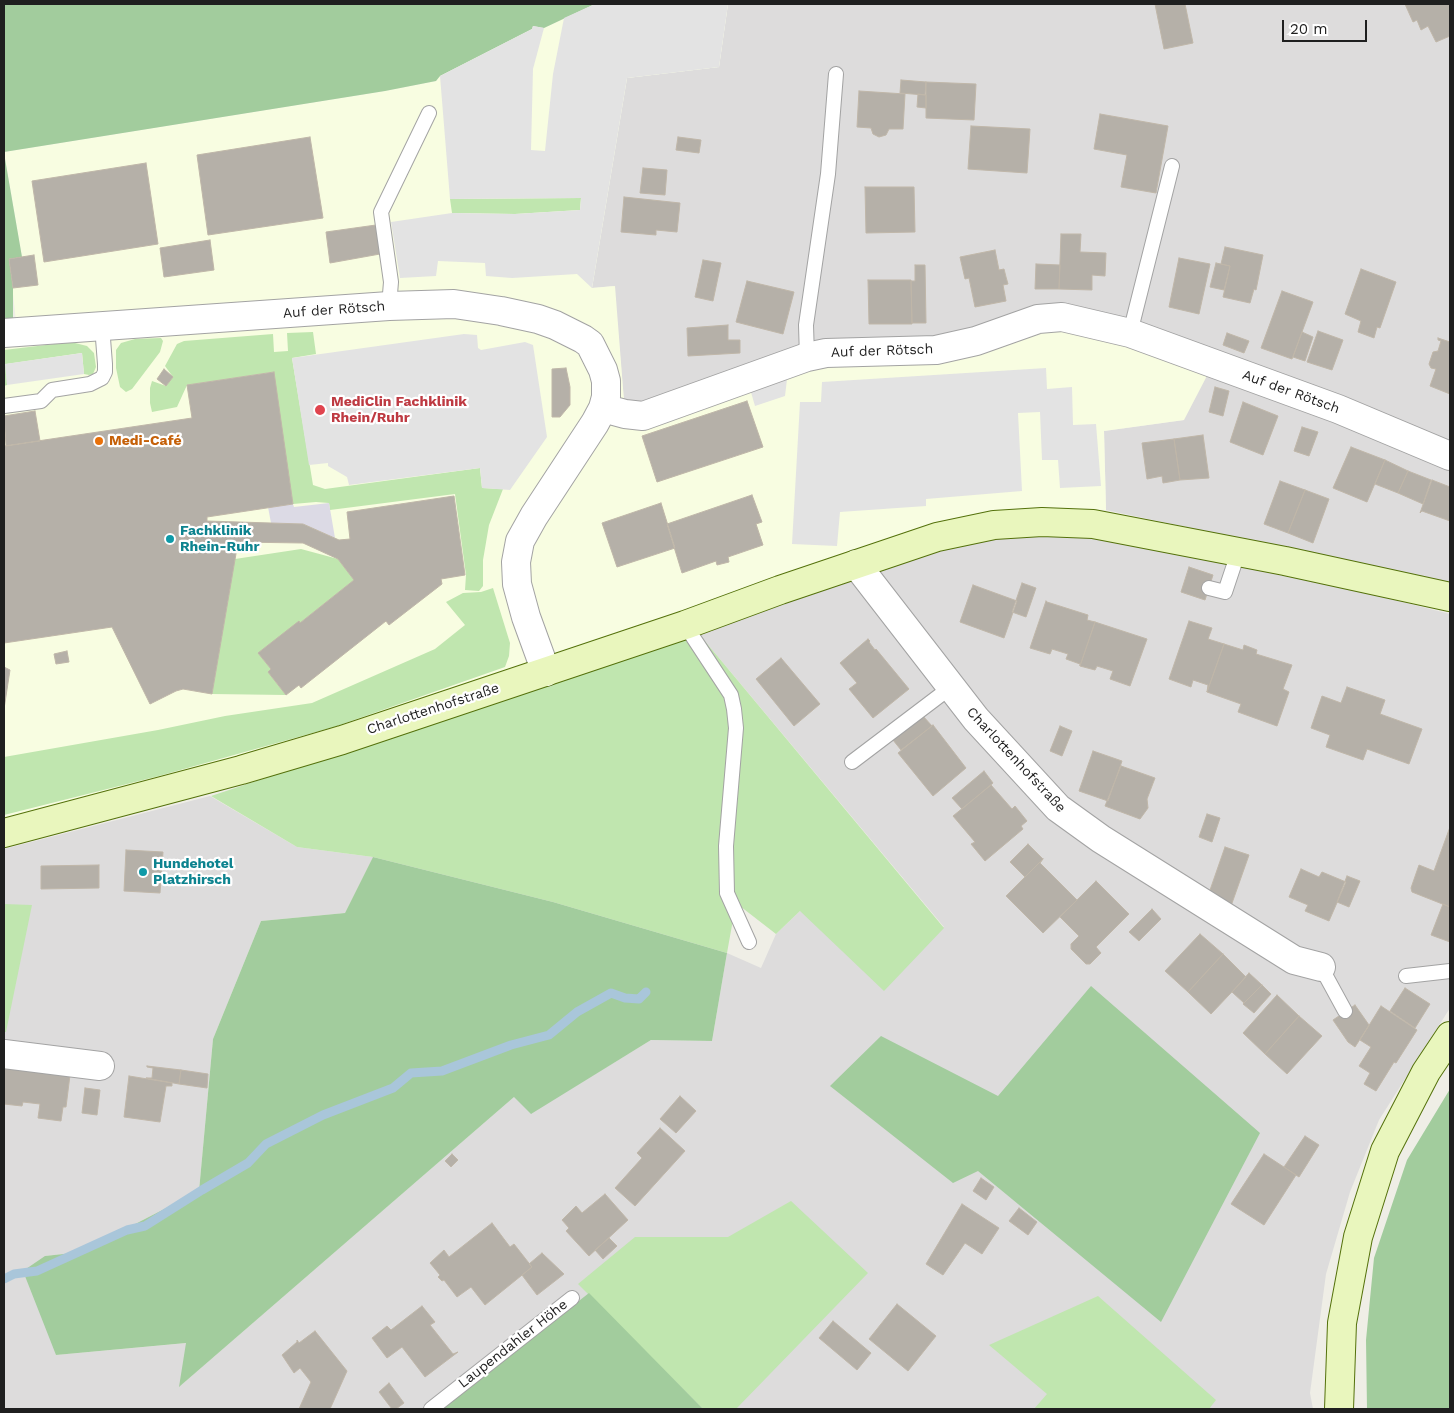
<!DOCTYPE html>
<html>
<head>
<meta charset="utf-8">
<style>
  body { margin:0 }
  #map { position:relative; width:1454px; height:1413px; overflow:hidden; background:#efeee6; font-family:"Work Sans",sans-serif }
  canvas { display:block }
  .frame { position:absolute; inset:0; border:5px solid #1f1f1f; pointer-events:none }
  .scale { position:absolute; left:1282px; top:20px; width:85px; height:22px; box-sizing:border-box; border:2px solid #1f1f1f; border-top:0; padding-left:6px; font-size:15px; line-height:18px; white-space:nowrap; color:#1f1f1f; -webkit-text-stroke:4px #fff; paint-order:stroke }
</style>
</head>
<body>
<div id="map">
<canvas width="1454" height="1413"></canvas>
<div class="frame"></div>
<div class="scale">20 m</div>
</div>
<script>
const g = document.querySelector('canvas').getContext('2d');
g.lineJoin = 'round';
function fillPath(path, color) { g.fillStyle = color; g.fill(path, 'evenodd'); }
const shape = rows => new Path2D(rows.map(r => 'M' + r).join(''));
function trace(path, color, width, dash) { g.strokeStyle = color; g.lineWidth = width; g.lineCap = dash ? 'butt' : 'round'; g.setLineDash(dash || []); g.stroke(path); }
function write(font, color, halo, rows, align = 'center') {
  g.font = font + ' "Work Sans",sans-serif'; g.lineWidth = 4.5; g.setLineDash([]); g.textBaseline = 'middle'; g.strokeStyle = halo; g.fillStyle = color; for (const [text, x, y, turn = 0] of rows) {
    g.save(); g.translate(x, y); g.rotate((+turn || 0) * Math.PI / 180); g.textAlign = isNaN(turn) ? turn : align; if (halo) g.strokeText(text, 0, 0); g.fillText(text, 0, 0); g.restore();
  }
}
const residential = shape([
  [728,4,1450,4,1450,583,1106,510,1104,431,1184,420,794,414,624,401,614,286,592,288,627,78,719,67],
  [1000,535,1098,535,1347,588,1450,614,1450,1008,1379,1120,1350,1192,1326,1274,1310,1393,1313,1409,4,1409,4,849,210,796,297,847,373,857,345,913,261,921,213,1039,199,1191,81,1252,45,1256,56,1355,187,1343,180,1386,515,1096,531,1113,651,1040,712,1041,727,953,761,968,776,934,800,911,944,927,699,634,944,543]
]);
const education = shape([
  [595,4,728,4,719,67,627,78,592,288,615,286,624,401,647,419,789,368,1049,321,1210,370,1184,420,1104,431,1106,510,1042,508,994,511,937,524,538,665,235,760,4,819,4,327,16,321,9,259,22,257,4,152,385,91,436,81,440,76,532,29,544,28]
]);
const grass = shape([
  [581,198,580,210,515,214,452,213,450,199],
  [313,332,316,354,292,358,313,485,325,489,480,468,482,488,503,489,489,525,483,560,483,586,479,591,465,590,466,575,455,494,330,510,329,503,316,502,293,504,273,372,187,385,177,407,152,412,150,403,150,388,152,381,166,386,173,377,165,366,177,344,184,341,273,334,274,352,288,351,287,333],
  [161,338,163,341,160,352,132,389,126,392,120,387,116,368,116,350,121,343,135,339],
  [71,342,87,346,94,353,96,367,93,374,89,375,84,374,82,353,6,364,7,385,4,386,4,350],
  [301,549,338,559,354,580,300,623,258,653,271,669,268,672,286,695,212,694,235,559],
  [493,588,510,643,509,656,505,667,334,727,159,776,4,815,4,757,158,730,225,716,312,703,435,649,465,625,446,602,463,593,481,592],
  [699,634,944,928,884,991,800,911,776,934,736,903,727,953,553,902,373,857,297,847,211,796],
  [4,904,32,905,6,1032,4,1032],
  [791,1201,868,1273,736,1409,703,1409,578,1284,635,1237,728,1237],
  [1098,1296,1216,1400,1209,1409,1034,1409,1047,1394,989,1345]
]);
const forest = shape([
  [4,4,595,4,544,28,533,26,532,29,440,76,436,81,385,91,4,152],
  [4,153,22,257,9,259,13,288,13,319,4,320],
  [373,857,553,902,727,953,712,1041,651,1040,531,1114,514,1097,179,1387,186,1343,56,1355,23,1271,45,1256,81,1252,199,1191,213,1039,261,921,345,913],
  [1091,986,1260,1133,1161,1322,978,1171,953,1183,830,1086,881,1036,998,1096],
  [1450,1089,1450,1409,1367,1409,1366,1340,1374,1258,1407,1160],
  [589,1293,703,1409,442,1409]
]);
const parking = shape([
  [595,4,728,4,719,67,627,78,592,288,577,274,512,278,486,276,485,263,438,261,436,276,400,278,391,222,452,213,515,214,580,210,581,198,450,199,440,76,532,29,533,26,544,28,533,69,531,150,545,151,553,74,564,18],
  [464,334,477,335,478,348,481,350,525,342,533,345,547,437,510,490,482,488,480,468,349,485,347,477,328,466,328,463,309,465,292,358],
  [82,353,84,374,7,385,5,364],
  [1046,368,1047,389,1072,387,1073,425,1096,424,1101,486,1060,488,1058,460,1042,460,1040,412,1018,413,1022,491,926,499,926,506,840,512,837,546,792,544,800,402,821,402,822,382],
  [788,371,785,396,755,406,748,382]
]);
const plaza = shape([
  [329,503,335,538,303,524,271,523,268,507,293,504,294,507]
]);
const stream = shape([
  [4,1279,14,1274,37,1271,127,1230,145,1226,202,1190,248,1163,266,1144,323,1115,393,1088,411,1073,442,1071,511,1045,549,1035,577,1012,611,993,625,998,639,999,646,992]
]);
const building = shape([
  [1155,4,1185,4,1193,43,1164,49,1155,4],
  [1405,4,1450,4,1450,36,1436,42,1428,26,1421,30,1417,20,1413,22,1405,4],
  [901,80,926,82,925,95,900,93,901,80],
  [926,82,976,84,974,120,926,118,926,82],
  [859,91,905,94,903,129,889,129,886,135,879,137,873,134,871,128,857,127,859,91],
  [918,94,926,95,926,108,917,107,918,94],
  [1100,114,1168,126,1156,193,1121,187,1127,155,1094,149,1100,114],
  [971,126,1030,129,1027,173,968,169,971,126],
  [310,137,323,218,208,235,197,155,310,137],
  [678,137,701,140,699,153,676,150,678,137],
  [146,163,158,244,44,262,32,181,146,163],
  [643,168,667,170,665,195,640,193,643,168],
  [865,187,914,187,915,232,866,233,865,187],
  [624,197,680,203,677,232,656,230,656,235,621,232,624,197],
  [376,225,380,254,330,263,326,232,376,225],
  [1061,234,1081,234,1080,252,1106,253,1105,276,1092,275,1092,290,1059,289,1061,234],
  [210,240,214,270,164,277,160,248,210,240],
  [1225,247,1263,255,1256,290,1254,289,1250,303,1223,297,1230,266,1221,264,1225,247],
  [995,250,999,270,1004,269,1006,277,1008,284,1003,285,1006,301,975,307,969,278,965,279,960,257,995,250],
  [34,255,38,285,13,288,9,259,34,255],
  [1179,258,1210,264,1199,314,1169,307,1179,258],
  [703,260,721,263,713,301,695,297,703,260],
  [1216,263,1230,266,1224,290,1210,287,1216,263],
  [1036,264,1060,265,1059,289,1035,289,1036,264],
  [915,265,925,265,926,323,912,323,911,281,915,281,915,265],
  [1361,269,1396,282,1380,328,1377,327,1374,338,1358,332,1361,321,1345,314,1361,269],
  [868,280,911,280,912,324,869,324,868,280],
  [747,281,794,292,783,334,736,322,747,281],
  [1282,291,1313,302,1292,359,1261,348,1282,291],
  [728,325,728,340,740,340,740,353,688,356,687,328,728,325],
  [1318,331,1343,340,1332,370,1307,362,1318,331],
  [1302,332,1313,337,1305,361,1293,357,1302,332],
  [1227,333,1249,341,1244,353,1223,345,1227,333],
  [1438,338,1450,342,1450,394,1430,386,1436,369,1431,368,1429,364,1433,352,1438,351,1441,341,1438,340,1438,338],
  [566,368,570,387,570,405,560,417,552,417,552,369,566,368],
  [164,369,173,377,166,386,157,379,164,369],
  [274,372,293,504,207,517,207,521,303,524,339,540,350,539,347,512,454,496,465,575,441,579,442,584,389,625,386,621,301,688,299,685,286,695,268,672,271,669,258,653,299,621,300,623,354,580,338,559,303,543,238,542,212,694,183,689,176,691,150,704,112,627,4,643,4,446,192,418,187,385,274,372],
  [1215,387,1229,391,1223,416,1209,412,1215,387],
  [747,401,763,447,657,482,642,436,747,401],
  [1243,402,1278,416,1263,455,1230,442,1243,402],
  [35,411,40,441,6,446,4,416,35,411],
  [1302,427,1318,432,1309,456,1294,451,1302,427],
  [1203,435,1209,478,1180,480,1174,439,1203,435],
  [1174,439,1180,480,1163,483,1162,476,1147,479,1142,443,1174,439],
  [1351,447,1385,460,1367,502,1333,488,1351,447],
  [1385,460,1408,471,1398,493,1375,484,1385,460],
  [1408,471,1431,480,1423,504,1398,493,1408,471],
  [1432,480,1450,487,1450,521,1422,511,1420,513,1432,480],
  [1280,481,1305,490,1288,533,1264,524,1280,481],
  [1305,490,1329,499,1313,543,1288,533,1305,490],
  [752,495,762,522,756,524,763,545,728,557,729,562,717,565,716,561,682,573,667,524,752,495],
  [661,503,675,548,617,567,602,523,661,503],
  [1189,567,1213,575,1205,600,1181,592,1189,567],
  [1022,583,1036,588,1026,617,1012,612,1022,583],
  [973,585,1017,601,1004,638,960,622,973,585],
  [1046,601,1047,602,1088,615,1087,620,1095,622,1080,666,1080,664,1066,659,1068,654,1052,649,1050,654,1030,648,1046,601],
  [1189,621,1212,628,1208,639,1224,644,1207,692,1208,685,1193,680,1191,687,1169,679,1189,621],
  [1095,622,1147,639,1130,686,1110,679,1113,671,1097,666,1095,670,1080,666,1095,622],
  [868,639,870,641,869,642,875,650,876,649,909,689,873,718,849,689,857,683,840,663,868,639],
  [1224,644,1243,650,1244,645,1257,650,1256,654,1292,665,1283,689,1289,692,1277,726,1238,712,1241,704,1207,692,1224,644],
  [67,651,69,662,56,664,54,654,67,651],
  [781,658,820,704,794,726,756,679,781,658],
  [4,667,10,670,4,709,4,667],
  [1347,687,1385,700,1380,714,1422,729,1409,764,1367,749,1363,760,1326,747,1330,735,1311,728,1322,696,1341,703,1347,687],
  [923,716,932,726,901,750,893,740,923,716],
  [933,725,966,768,933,796,898,753,933,725],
  [1060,726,1072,731,1062,756,1050,751,1060,726],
  [1093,751,1122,761,1108,801,1079,791,1093,751],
  [1121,766,1155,778,1147,799,1148,808,1140,819,1105,806,1121,766],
  [984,771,993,783,962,809,952,798,984,771],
  [991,785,1012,809,1015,806,1027,821,1021,826,1023,829,985,861,971,844,975,842,953,816,991,785],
  [1207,814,1220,818,1212,842,1199,837,1207,814],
  [1450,827,1450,907,1412,892,1411,888,1419,865,1434,871,1450,827],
  [1028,844,1043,859,1025,877,1010,862,1028,844],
  [1225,847,1249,855,1231,906,1209,893,1225,847],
  [126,850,163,852,160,893,124,891,126,850],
  [1043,859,1040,863,1077,900,1043,933,1006,896,1043,859],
  [99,865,99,888,41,889,41,866,99,865],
  [1301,869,1319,877,1322,872,1346,882,1329,921,1305,911,1308,905,1289,897,1301,869],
  [1347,876,1360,881,1349,907,1337,902,1347,876],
  [1096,881,1129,914,1096,947,1101,953,1090,964,1086,964,1071,949,1071,944,1079,936,1060,917,1096,881],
  [1443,904,1450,907,1450,942,1431,935,1443,904],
  [1152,909,1161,919,1139,941,1129,932,1152,909],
  [1200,934,1223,954,1188,992,1165,971,1200,934],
  [1223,954,1246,977,1211,1014,1188,992,1223,954],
  [1249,973,1262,985,1244,1003,1232,992,1249,973],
  [1262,985,1271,994,1254,1013,1243,1004,1262,985],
  [1405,988,1430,1004,1415,1028,1390,1011,1405,988],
  [1277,995,1299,1016,1265,1054,1243,1033,1277,995],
  [1355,1005,1369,1025,1355,1047,1348,1042,1333,1020,1355,1005],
  [1381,1006,1417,1030,1396,1063,1394,1062,1376,1091,1364,1084,1370,1073,1359,1066,1371,1047,1360,1040,1381,1006],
  [1299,1016,1322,1036,1287,1074,1265,1054,1299,1016],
  [4,1066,70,1075,66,1107,63,1107,61,1121,38,1118,40,1104,23,1102,22,1106,4,1104,4,1066],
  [147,1066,181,1070,179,1084,146,1078,152,1078,153,1068,147,1067,147,1066],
  [181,1070,208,1074,207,1088,179,1084,181,1070],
  [129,1076,172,1083,172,1086,166,1086,160,1122,124,1117,129,1076],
  [85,1088,100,1090,97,1115,82,1113,85,1088],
  [680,1096,696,1111,676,1133,660,1119,680,1096],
  [660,1128,685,1151,635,1206,615,1188,642,1158,637,1153,660,1128],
  [1305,1136,1319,1145,1299,1177,1284,1167,1305,1136],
  [452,1154,458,1160,451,1167,445,1161,452,1154],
  [1264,1154,1296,1175,1264,1225,1231,1204,1264,1154],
  [981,1178,994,1187,986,1200,973,1191,981,1178],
  [605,1194,628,1220,589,1256,566,1231,569,1228,562,1220,576,1206,582,1213,605,1194],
  [962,1204,999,1228,982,1254,965,1243,943,1275,926,1264,962,1204],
  [1019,1208,1037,1222,1028,1235,1009,1221,1019,1208],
  [492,1223,510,1247,514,1244,532,1267,485,1305,471,1287,457,1297,444,1280,442,1281,438,1277,440,1275,430,1263,444,1250,449,1257,492,1223],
  [609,1238,617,1246,603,1259,595,1250,609,1238],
  [542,1253,564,1274,537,1295,522,1275,532,1267,529,1264,542,1253],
  [897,1304,936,1336,908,1371,869,1339,897,1304],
  [422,1306,435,1322,430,1325,453,1354,458,1352,425,1377,402,1347,387,1358,372,1338,387,1326,391,1330,422,1306],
  [833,1321,871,1353,857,1370,819,1338,833,1321],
  [315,1331,347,1371,330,1409,299,1409,311,1382,300,1368,294,1373,282,1355,297,1342,297,1340,299,1343,315,1331],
  [389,1383,404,1403,396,1409,392,1409,379,1392,389,1383]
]);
const lane = shape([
  [389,306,391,282,381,212,429,113],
  [1130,333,1172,166],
  [807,357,806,325,828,174,836,74],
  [4,406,41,401,52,390,90,384,102,378,105,372,105,364,102,326],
  [1209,588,1225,592,1238,553],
  [685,625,731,695,734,709,736,728,726,846,727,893,749,942],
  [852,762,951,687],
  [1321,967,1345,1011],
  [1406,976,1450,971],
  [431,1409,572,1298]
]);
const street = shape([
  [4,333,389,306,454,304,501,311,538,319,555,325,583,339,590,344,603,370,606,381,606,397,603,408,595,423,534,516,520,541,516,562,517,584,526,617,546,672],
  [603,408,625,414,643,416,807,357,826,353,936,350,976,341,1038,319,1062,317,1130,333,1338,409,1450,456],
  [856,564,976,719,1058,808,1101,839,1294,960,1321,967],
  [4,1054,100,1066]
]);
const secondary = shape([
  [4,833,241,770,342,740,685,625,780,590,937,537,994,525,1042,522,1093,524,1285,561,1450,597],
  [1339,1409,1342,1323,1358,1237,1385,1151,1426,1072,1450,1036]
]);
const markers = [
  [320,410,6,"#e0444e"],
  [99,441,5,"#e8710a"],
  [170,539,5,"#0f9aa8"],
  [143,872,5,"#0f9aa8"]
];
const streetNames = [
  ["Auf der Rötsch",334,310,-4],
  ["Auf der Rötsch",882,351,-2],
  ["Auf der Rötsch",1291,392,20],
  ["Charlottenhofstraße",433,709,-18],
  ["Charlottenhofstraße",1016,760,47],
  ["Laupendahler Höhe",513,1344,-38]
];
const healthNames = [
  ["MediClin Fachklinik",331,402],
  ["Rhein/Ruhr",331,418]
];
const foodNames = [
  ["Medi-Café",109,441]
];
const cultureNames = [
  ["Fachklinik",180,531],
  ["Rhein-Ruhr",180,547],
  ["Hundehotel",153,864],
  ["Platzhirsch",153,880]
];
fillPath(residential, '#dddcdc');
fillPath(education, '#f8fde1');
fillPath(grass, '#c0e6af');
fillPath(forest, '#a2cc9d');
fillPath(parking, '#e3e3e3');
fillPath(plaza, '#dcdae5');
trace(stream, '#a9c6da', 9);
fillPath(building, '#b5b0a8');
trace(building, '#c0b7a9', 1);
trace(lane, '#a3a3a3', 16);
trace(street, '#a3a3a3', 30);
trace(secondary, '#54710b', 30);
trace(lane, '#fff', 14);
trace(street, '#fff', 28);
trace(secondary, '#e9f6bd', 28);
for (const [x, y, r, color] of markers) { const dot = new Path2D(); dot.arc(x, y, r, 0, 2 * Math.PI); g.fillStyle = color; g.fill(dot); trace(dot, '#fff', 2); }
write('14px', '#1f1f1f', '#fff', streetNames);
write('bold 14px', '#be3a42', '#fff', healthNames, 'left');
write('bold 14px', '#c56008', '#fff', foodNames, 'left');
write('bold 14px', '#0d838f', '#fff', cultureNames, 'left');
</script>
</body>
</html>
